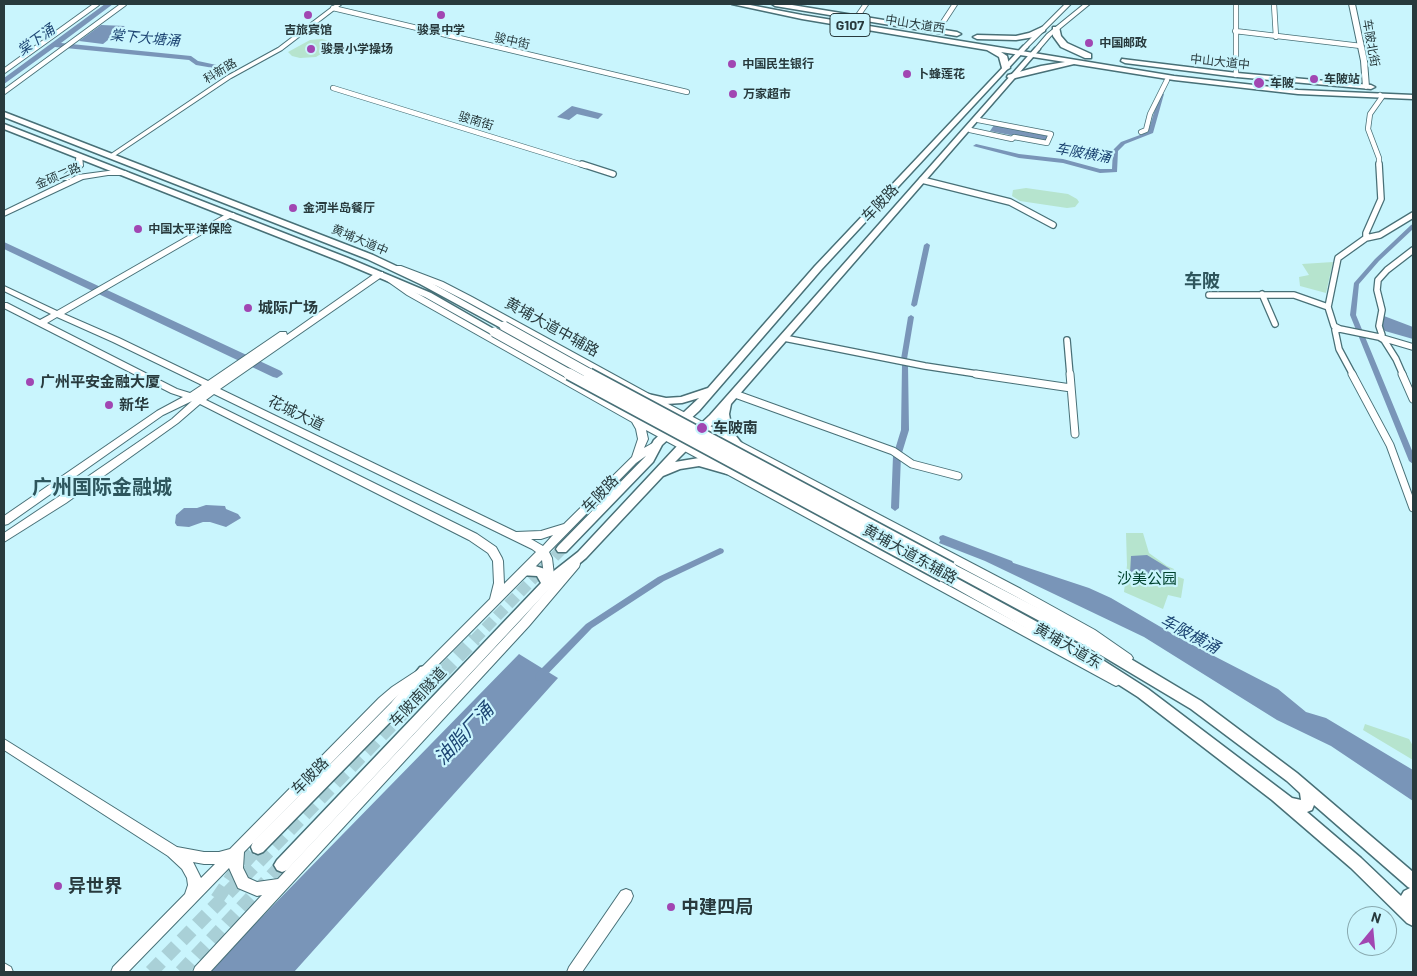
<!DOCTYPE html>
<html>
<head>
<meta charset="utf-8">
<style>
  body { margin:0 }
  #map { position:relative; width:1417px; height:976px; overflow:hidden; background:#c9f5fd; font-family:Barlow,sans-serif }
  canvas { display:block }
  .frame { position:absolute; inset:0; border:5px solid #283a3d; pointer-events:none }
  .north { position:absolute; left:1347px; top:906px; width:50px; height:50px; box-sizing:border-box; background:#c9f5fd; border:1px solid #89aab0; border-radius:50%; rotate:17deg; font-size:14px; font-weight:700; line-height:20px; text-align:center; color:#283a3d }
  .north::after { content:''; display:block; margin:auto; width:18px; height:22px; background:#a146b2; clip-path:polygon(50% 0,100% 100%,50% 72%,0 100%) }
</style>
</head>
<body>
<div id="map">
<canvas width="1417" height="976"></canvas>
<div class="frame"></div>
<div class="north">N</div>
</div>
<script>
const g = document.querySelector('canvas').getContext('2d');
g.lineJoin = 'round';
function fillPath(path, color) { g.fillStyle = color; g.fill(path, 'evenodd'); }
const shape = rows => new Path2D(rows.map(r => 'M' + r).join(''));
function trace(path, color, width, dash) { g.strokeStyle = color; g.lineWidth = width; g.lineCap = dash ? 'butt' : 'round'; g.setLineDash(dash || []); g.stroke(path); }
function write(font, color, halo, rows, align = 'center') {
  g.font = font + ' Barlow,"Noto Sans SC",sans-serif'; g.lineWidth = 4.5; g.setLineDash([]); g.textBaseline = 'middle'; g.strokeStyle = halo; g.fillStyle = color; for (const [text, x, y, turn = 0] of rows) {
    g.save(); g.translate(x, y); g.rotate((+turn || 0) * Math.PI / 180); g.textAlign = isNaN(turn) ? turn : align; if (halo) g.strokeText(text, 0, 0); g.fillText(text, 0, 0); g.restore();
  }
}
const green = shape([
  [322,39,333,42,335,45,316,57,300,58,292,56,288,52,310,40],
  [1026,188,1068,194,1077,199,1079,202,1075,207,1067,208,1020,201,1012,196,1013,190],
  [1333,262,1326,293,1300,286,1299,277,1309,275,1302,264],
  [1126,533,1143,533,1149,553,1167,566,1174,569,1176,576,1184,579,1181,598,1168,595,1163,609,1124,592,1127,565],
  [1365,724,1409,739,1413,746,1413,760,1363,730]
]);
const water = shape([
  [101,25,125,26,103,44,79,41],
  [572,106,603,114,598,119,577,114,569,120,557,117],
  [994,125,1048,136,1045,142,990,131],
  [1384,316,1413,327,1413,339,1385,331,1381,326],
  [206,505,225,506,226,509,238,514,241,518,226,527,210,522,203,522,189,527,177,526,175,523,176,515,184,508,197,508],
  [941,539,1089,588,1111,598,1183,640,1278,689,1306,712,1326,718,1413,770,1413,801,1331,746,1277,720,1144,637,985,561,939,543],
  [1147,555,1170,569,1171,584,1155,585,1137,579,1130,574,1131,556],
  [519,654,558,678,294,972,208,972]
]);
const canal = shape([
  [1160,93,1164,94,1153,133,1125,144,1118,151,1117,172,1100,173,1063,163,1019,158,973,146,976,144,1019,154,1063,159,1100,169,1112,169,1113,150,1121,142,1148,132,1160,93],
  [1413,224,1413,229,1379,261,1359,284,1356,315,1413,453,1413,464,1409,461,1350,315,1354,283,1375,259,1411,225,1413,224],
  [927,243,930,245,917,305,914,307,911,305,924,245,927,243],
  [911,315,914,317,907,359,904,361,901,359,908,317,911,315],
  [905,363,908,365,909,430,901,456,899,508,895,511,891,508,893,456,901,430,902,365,905,363],
  [943,535,1012,561,1013,563,1012,565,1006,565,940,540,939,538,940,536,943,535],
  [720,548,723,549,724,551,723,553,664,581,592,628,542,680,539,681,536,680,535,677,536,674,586,624,658,577,720,548]
]);
const river = shape([
  [105,4,113,4,61,43,191,56,198,61,235,69,231,71,196,65,189,60,55,47,4,84,4,78,105,4],
  [4,242,281,371,283,374,277,378,273,377,4,249,4,242]
]);
const primaryTunnelFar1 = shape([
  [474,640,562,549]
]);
const primaryTunnel = shape([
  [217,899,234,874,258,847],
  [151,972,475,639],
  [181,972,282,865]
]);
const streetFar2 = shape([
  [1236,4,1236,75],
  [1274,4,1276,37],
  [333,8,687,92],
  [857,17,866,4],
  [938,30,955,4],
  [1235,31,1361,46],
  [4,71,97,4],
  [333,88,586,166],
  [4,92,124,4],
  [970,130,1012,139,1014,137,1047,143,1051,134,978,120],
  [1141,132,1146,130,1150,114,1167,80],
  [1379,166,1379,158,1368,129,1370,114,1382,97,1380,95]
]);
const streetFar1 = shape([
  [582,164,613,174],
  [922,180,1010,202,1053,225],
  [1366,238,1366,233,1381,199,1379,164],
  [1262,294,1275,324],
  [1209,295,1294,295,1328,307],
  [1340,329,1379,337,1413,347],
  [784,338,925,366,984,375],
  [1067,340,1070,375],
  [1353,375,1339,349,1335,330,1340,329,1334,326,1328,307,1338,258,1366,238,1380,235,1413,215],
  [1403,375,1396,359,1384,340,1379,337,1382,335,1379,326,1382,310,1377,290,1378,280,1387,270,1413,250]
]);
const street = shape([
  [976,374,1071,388],
  [1070,374,1075,434],
  [1352,374,1390,445,1413,508],
  [1402,374,1413,399],
  [735,394,893,451,912,464,958,476]
]);
const secondary = shape([
  [336,4,342,4,282,50,231,78,113,157,108,156,227,76,278,48,336,4],
  [1065,4,1071,4,1027,48,1023,48,1023,46,1065,4],
  [1084,4,1090,4,1051,36,1039,50,1035,50,1035,48,1047,34,1084,4],
  [1349,4,1355,4,1367,61,1369,87,1366,89,1363,87,1361,61,1349,4],
  [77,154,82,155,83,166,69,180,63,180,63,176,75,165,77,154],
  [108,171,125,171,129,173,125,175,108,175,83,179,4,216,4,211,78,175,108,171],
  [228,213,234,213,235,215,64,314,119,338,208,381,280,332,286,332,287,335,377,272,383,272,383,276,220,389,516,532,541,531,564,524,632,457,638,439,636,429,632,422,407,295,383,278,384,276,390,276,413,291,566,378,869,543,1120,678,1122,681,1120,684,1116,686,1112,684,646,430,648,439,644,448,658,440,661,441,663,443,661,445,636,463,549,552,552,558,554,575,553,583,571,561,579,561,580,564,579,567,529,626,210,972,193,972,195,967,262,895,257,896,238,888,229,868,128,972,111,972,113,967,185,894,188,885,187,878,182,869,168,856,4,750,4,739,177,847,204,852,219,852,230,849,379,698,392,687,421,668,490,599,494,583,493,561,488,553,469,540,200,404,178,423,66,503,4,542,4,533,58,497,172,419,192,401,163,415,8,524,4,525,4,516,157,411,183,397,171,393,4,308,4,303,7,303,40,320,51,314,4,291,4,286,57,311,228,213],
  [57,317,113,342,202,385,190,393,177,389,47,323,57,317],
  [214,394,532,549,536,552,504,584,503,561,502,558,496,547,477,534,206,400,214,394],
  [553,535,543,546,531,539,541,539,553,535],
  [542,560,544,575,542,584,543,587,549,588,521,620,278,879,257,882,248,878,243,868,244,852,387,706,400,693,429,674,542,560],
  [193,862,204,864,215,864,201,878,193,862],
  [395,266,401,266,443,282,472,297,651,395,1021,589,1095,630,1131,655,1133,658,1131,661,1127,663,1123,661,1087,636,1013,595,645,399,466,301,437,286,395,270,395,266],
  [626,889,631,891,633,896,631,901,582,972,567,972,569,967,621,891,626,889],
  [4,963,11,967,13,972,4,972,4,963]
]);
const primary = shape([
  [1023,46,1028,47,821,270,699,411,662,445,653,462,566,552,558,552,556,549,558,546,645,457,654,440,699,398,682,403,666,404,644,399,643,397,644,395,648,394,666,398,681,397,708,388,815,266,1023,46],
  [1035,48,1040,49,731,404,729,414,731,425,736,436,743,445,742,448,734,448,727,440,719,418,675,462,699,458,731,467,733,470,731,473,727,474,699,466,680,469,663,476,586,558,551,587,287,870,282,872,277,870,274,865,277,860,541,583,537,576,520,575,518,572,520,569,532,565,545,569,550,574,578,552,678,445,710,415,1035,48],
  [4,112,373,255,426,280,509,326,504,329,501,328,420,284,367,259,4,117,4,112],
  [4,124,348,258,431,293,499,332,497,334,491,334,425,297,342,262,4,129,4,124],
  [951,563,1094,637,1201,701,1297,773,1413,872,1413,926,1407,923,1351,868,1272,800,1138,697,1066,651,939,579,937,576,939,573,947,573,1076,643,1148,689,1292,798,1301,800,1300,793,1287,781,1191,709,1084,645,947,571,945,568,947,565,951,563],
  [1314,805,1408,887,1410,888,1404,891,1401,896,1361,858,1307,812,1312,810,1314,805],
  [425,666,430,667,432,671,430,675,401,711,263,852,258,854,253,852,251,847,253,842,391,703,420,667,425,666]
]);
const highway = shape([
  [732,4,745,4,802,15,1174,76,1298,90,1413,95,1413,99,1298,94,1174,80,1074,64,1011,79,1007,77,1008,75,1041,66,1065,62,1001,52,1007,56,1010,68,1006,70,1002,68,999,57,987,50,802,19,732,4],
  [772,4,786,4,957,32,961,34,957,36,775,6,772,4],
  [1042,27,1045,27,1045,31,1034,37,1016,40,977,39,973,37,977,35,1016,36,1029,33,1042,27],
  [1053,27,1059,27,1061,36,1067,43,1091,54,1091,58,1085,58,1061,47,1053,36,1053,27],
  [1122,59,1237,73,1371,85,1375,87,1371,89,1237,77,1125,63,1121,61,1122,59]
]);
const primaryBridgeFar1 = shape([
  [504,326,592,375],
  [494,332,571,375]
]);
const primaryBridge = shape([
  [569,374,943,576],
  [589,374,951,568]
]);
const markers = [
  [308,15,5,"#a146b2"],
  [441,15,5,"#a146b2"],
  [1089,43,5,"#a146b2"],
  [311,49,5,"#a146b2"],
  [732,64,5,"#a146b2"],
  [907,74,5,"#a146b2"],
  [1314,79,5,"#a146b2"],
  [1259,83,6,"#a146b2"],
  [733,94,5,"#a146b2"],
  [293,208,5,"#a146b2"],
  [138,229,5,"#a146b2"],
  [248,308,5,"#a146b2"],
  [30,382,5,"#a146b2"],
  [109,405,5,"#a146b2"],
  [702,428,6,"#a146b2"],
  [58,886,5,"#a146b2"],
  [671,907,5,"#a146b2"]
];
const farStreetnames = [
  ["中山大道西",915,24,9],
  ["骏中街",512,41,13],
  ["车陂北街",1371,43,80],
  ["中山大道中",1220,62,6],
  ["科新路",220,71,-31],
  ["骏南街",476,121,17],
  ["金硕二路",58,176,-23],
  ["黄埔大道中",360,240,23]
];
const farPoinames = [
  ["吉旅宾馆",308,30,"center"],
  ["骏景中学",441,30,"center"],
  ["中国邮政",1099,43],
  ["骏景小学操场",321,49],
  ["中国民生银行",742,64],
  ["卜蜂莲花",917,74],
  ["车陂站",1324,79],
  ["车陂",1270,83],
  ["万家超市",743,94],
  ["金河半岛餐厅",303,208],
  ["中国太平洋保险",148,229]
];
const shields = [
  [850,25,40]
];
const shieldNames = [
  ["G107",850,25]
];
const farWaternames = [
  ["棠下大塘涌",145,38,5],
  ["棠下涌",36,40,-36],
  ["车陂横涌",1083,153,10]
];
const streetNames = [
  ["车陂路",880,203,-46],
  ["黄埔大道中辅路",552,327,29],
  ["花城大道",296,413,26],
  ["车陂路",600,494,-46],
  ["黄埔大道东辅路",910,554,29],
  ["黄埔大道东",1068,646,30],
  ["车陂南隧道",418,697,-47],
  ["车陂路",310,776,-45]
];
const poiNames = [
  ["城际广场",258,308],
  ["广州平安金融大厦",40,382],
  ["新华",119,405],
  ["车陂南",713,428]
];
const parkNames = [
  ["沙美公园",1147,579]
];
const waterNames = [
  ["车陂横涌",1190,634,28]
];
const quarterNames = [
  ["车陂",1202,281]
];
const nearPoinames = [
  ["异世界",68,886],
  ["中建四局",681,907]
];
const nearWaternames = [
  ["油脂厂涌",464,734,-47]
];
const districtNames = [
  ["广州国际金融城",102,487]
];
fillPath(green, '#b6e4ce');
fillPath(water, '#7995b8');
fillPath(canal, '#7995b8');
fillPath(river, '#7995b8');
trace(primaryTunnelFar1, '#a9d0d7', 11, [11, 5.5]);
trace(primaryTunnel, '#a9d0d7', 14, [14, 8]);
trace(streetFar2, '#487077', 6);
trace(streetFar1, '#487077', 8);
trace(street, '#487077', 9);
trace(secondary, '#487077', 2);
trace(primary, '#487077', 3);
trace(highway, '#487077', 3);
trace(streetFar2, '#fff', 4.5);
trace(streetFar1, '#fff', 5.5);
trace(street, '#fff', 7);
fillPath(secondary, '#fff');
fillPath(primary, '#fff');
fillPath(highway, '#fff');
trace(primaryBridgeFar1, '#487077', 11, []);
trace(primaryBridge, '#487077', 14, []);
trace(primaryBridgeFar1, '#fff', 9);
trace(primaryBridge, '#fff', 11);
for (const [x, y, r, color] of markers) { const dot = new Path2D(); dot.arc(x, y, r, 0, 2 * Math.PI); g.fillStyle = color; g.fill(dot); trace(dot, '#c9f5fd', 2); }
write('12px', '#283a3d', '#c9f5fd', farStreetnames);
write('bold 12px', '#283a3d', '#c9f5fd', farPoinames, 'left');
for (const [x, y, w] of shields) { const box = new Path2D(); box.roundRect(x - w / 2, y - 11.5, w, 23, 4); g.fillStyle = '#c9f5fd'; g.fill(box); trace(box, '#283a3d', 1); }
write('bold 14px', '#283a3d', null, shieldNames);
write('italic 14px', '#1c4472', '#c9f5fd', farWaternames);
write('15px', '#283a3d', '#c9f5fd', streetNames);
write('bold 15px', '#283a3d', '#c9f5fd', poiNames, 'left');
write('15px', '#00422d', '#c9f5fd', parkNames);
write('italic 16px', '#1c4472', '#c9f5fd', waterNames);
write('bold 18px', '#2e565d', '#c9f5fd', quarterNames);
write('bold 18px', '#283a3d', '#c9f5fd', nearPoinames, 'left');
write('italic 19px', '#1c4472', '#c9f5fd', nearWaternames);
write('bold 20px', '#2e565d', '#c9f5fd', districtNames);
</script>
</body>
</html>
